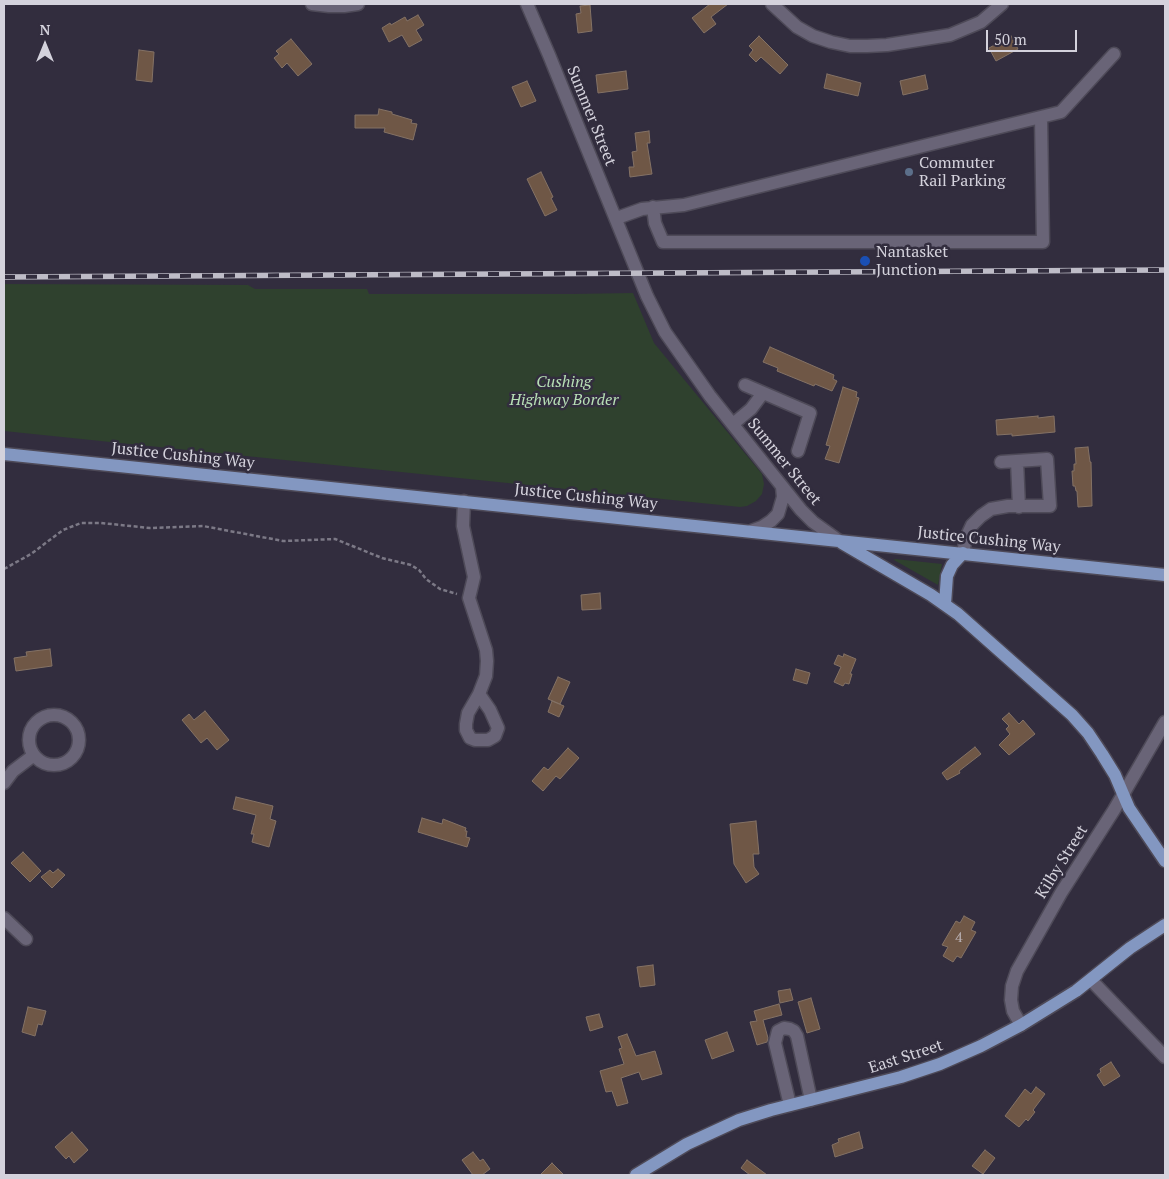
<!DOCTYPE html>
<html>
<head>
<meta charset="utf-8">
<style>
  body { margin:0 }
  #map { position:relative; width:1169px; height:1179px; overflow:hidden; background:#322d3e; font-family:"PT Serif",serif }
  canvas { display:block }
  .frame { position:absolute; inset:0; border:5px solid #d4d2dc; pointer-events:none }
  .north { position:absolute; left:20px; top:20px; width:50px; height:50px; -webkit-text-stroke:4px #322d3e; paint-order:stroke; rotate:0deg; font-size:14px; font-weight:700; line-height:20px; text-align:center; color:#d4d2dc }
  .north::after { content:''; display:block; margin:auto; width:18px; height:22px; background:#d4d2dc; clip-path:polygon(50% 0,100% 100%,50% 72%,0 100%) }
  .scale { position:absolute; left:986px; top:30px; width:91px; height:22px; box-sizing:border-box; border:2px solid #d4d2dc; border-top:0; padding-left:6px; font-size:15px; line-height:18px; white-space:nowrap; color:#d4d2dc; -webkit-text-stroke:4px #322d3e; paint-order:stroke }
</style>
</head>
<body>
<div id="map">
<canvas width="1169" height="1179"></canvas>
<div class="frame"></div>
<div class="north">N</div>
<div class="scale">50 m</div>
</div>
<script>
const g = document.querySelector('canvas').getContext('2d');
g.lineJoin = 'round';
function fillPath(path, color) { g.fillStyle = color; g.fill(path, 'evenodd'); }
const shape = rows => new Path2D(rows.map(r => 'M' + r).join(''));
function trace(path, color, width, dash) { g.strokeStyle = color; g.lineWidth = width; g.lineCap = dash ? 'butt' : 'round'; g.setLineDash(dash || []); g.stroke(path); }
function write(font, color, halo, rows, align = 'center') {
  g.font = font + ' "PT Serif",serif'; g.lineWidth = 5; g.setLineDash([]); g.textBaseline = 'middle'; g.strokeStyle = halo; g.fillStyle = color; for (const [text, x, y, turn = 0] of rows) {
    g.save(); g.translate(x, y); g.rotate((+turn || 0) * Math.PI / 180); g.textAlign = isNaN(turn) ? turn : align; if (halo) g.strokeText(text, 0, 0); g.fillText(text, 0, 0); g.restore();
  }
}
const green = shape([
  [4,284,248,285,255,289,367,289,369,294,573,294,633,293,654,343,762,474,764,484,762,494,756,501,747,506,740,507,4,431],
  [895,559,942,564,938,585,894,560]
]);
const building = shape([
  [710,4,728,4,711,17,716,24,704,33,692,18,710,4],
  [590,5,592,31,578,33,576,14,581,13,580,6,590,5],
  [418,15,424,25,416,30,422,40,409,47,402,35,389,42,382,28,390,23,391,25,405,17,407,21,418,15],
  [759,36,788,65,780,74,761,57,756,62,749,55,753,50,749,46,759,36],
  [1011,36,1018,49,996,61,989,48,1011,36],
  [291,39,312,64,298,76,287,63,282,68,274,58,279,54,276,51,291,39],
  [139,50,154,52,152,82,136,80,139,50],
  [626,71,628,89,598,93,596,75,626,71],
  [827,74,861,83,858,96,824,88,827,74],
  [925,75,928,89,903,95,900,81,925,75],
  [527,81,536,101,521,107,512,87,527,81],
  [379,109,392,112,392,114,412,120,411,123,417,124,413,140,384,132,385,128,355,128,355,115,378,115,379,109],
  [649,131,650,143,647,143,652,174,630,177,629,167,634,167,632,152,637,151,635,133,649,131],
  [541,172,553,197,551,198,557,210,545,216,527,179,541,172],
  [770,347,834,375,833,379,837,381,832,391,815,384,814,386,777,371,778,368,763,362,770,347],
  [843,387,857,392,856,397,859,398,839,463,825,459,830,446,826,445,843,387],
  [1038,416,1038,418,1054,416,1055,432,1012,436,1012,434,997,435,996,420,1038,416],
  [1088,447,1090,462,1091,462,1092,506,1078,507,1077,491,1076,491,1075,486,1073,486,1072,471,1074,471,1074,464,1076,464,1075,448,1088,447],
  [600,593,601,609,582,610,581,595,600,593],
  [50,649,52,666,16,671,14,658,27,656,26,652,50,649],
  [844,654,856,659,850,674,852,674,849,684,845,683,843,686,834,682,841,667,834,664,838,655,843,657,844,654],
  [796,669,810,673,807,684,793,680,796,669],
  [558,677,570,682,560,704,548,699,558,677],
  [552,701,564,706,559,717,548,712,552,701],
  [205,711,229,740,217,750,207,738,201,743,182,720,189,714,194,720,205,711],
  [1009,713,1019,724,1023,720,1035,734,1009,755,999,745,1010,734,1006,729,1009,726,1002,719,1009,713],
  [975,747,981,754,959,771,960,773,947,780,942,773,975,747],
  [568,748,579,758,560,779,556,776,543,791,532,781,544,767,548,770,568,748],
  [236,797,273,806,270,819,276,821,269,847,252,842,254,834,251,834,256,815,233,809,236,797],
  [422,818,442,824,443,819,466,828,465,831,467,831,466,837,470,838,467,847,418,832,422,818],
  [756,821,759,854,753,854,754,867,759,874,746,883,734,864,730,824,756,821],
  [23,852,41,871,30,882,11,863,23,852],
  [58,869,65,875,52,888,41,877,50,870,53,873,58,869],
  [964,916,975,922,971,930,976,932,961,958,957,956,953,962,943,956,948,947,942,945,956,921,960,923,964,916],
  [653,965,655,985,640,987,637,967,653,965],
  [790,989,793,1000,780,1003,778,991,790,989],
  [811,998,820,1029,807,1033,798,1002,811,998],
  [779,1004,782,1015,763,1020,768,1038,767,1042,757,1045,750,1022,757,1021,754,1011,779,1004],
  [28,1007,46,1011,42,1025,38,1024,35,1036,22,1032,28,1007],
  [599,1014,603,1027,590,1031,586,1017,599,1014],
  [727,1032,734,1051,712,1059,705,1040,727,1032],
  [627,1034,636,1056,655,1051,662,1074,642,1080,639,1072,621,1078,628,1103,617,1106,612,1091,606,1092,600,1071,624,1064,619,1049,622,1048,618,1037,627,1034],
  [1111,1062,1120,1076,1104,1086,1097,1075,1101,1072,1100,1069,1111,1062],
  [1036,1087,1045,1094,1033,1110,1035,1112,1028,1121,1026,1119,1019,1127,1005,1116,1025,1089,1031,1094,1036,1087],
  [72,1132,88,1150,74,1163,69,1156,66,1159,55,1147,72,1132],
  [859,1132,863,1148,835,1157,832,1145,839,1142,838,1139,859,1132],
  [985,1150,995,1158,983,1174,972,1166,985,1150],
  [473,1152,480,1161,483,1159,490,1169,482,1175,473,1175,462,1160,473,1152],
  [747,1160,767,1175,750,1175,741,1168,747,1160],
  [552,1163,564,1175,540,1175,552,1163]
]);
const path = shape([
  [4,569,31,554,63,530,81,523,101,523,150,528,203,526,283,541,335,539,382,558,411,565,419,570,426,579,440,589,457,594]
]);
const minor = shape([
  [312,4,329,6,344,6,358,4],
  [527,4,549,55,647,296,665,332,710,396,801,510,813,522,838,540],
  [772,4,797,27,813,36,831,42,850,46,867,46,887,45,950,35,981,22,1002,4],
  [653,207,655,223,663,242,1043,242,1041,118],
  [617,218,642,209,684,205,1061,112,1114,54],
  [745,385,810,413,798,451],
  [733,424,751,409,763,393],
  [1017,461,1019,507],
  [464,501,463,526,474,577,469,598,486,650,487,661,486,676,479,694,490,710,498,728,495,736,488,740,475,740,470,738,466,730,466,724,468,713,479,694],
  [751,531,762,527,771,521,778,514,783,497,782,487],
  [963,553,966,538,972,525,981,516,991,509,1008,506,1050,506,1047,459,1001,462],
  '29 740a25 25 0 1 1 50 0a25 25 0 1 1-50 0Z',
  [4,783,13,771,34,755],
  [4,918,26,939],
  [1091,980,1165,1057],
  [1021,1025,1013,1011,1011,1000,1012,986,1017,971,1061,893,1114,810,1165,722],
  [790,1105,775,1043,778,1031,784,1028,790,1029,794,1031,797,1036,811,1100]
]);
const major = shape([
  [4,454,1165,575],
  [842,543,931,595,958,614,1072,715,1088,733,1102,754,1115,775,1129,808,1165,861],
  [945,604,947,576,952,565,963,553],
  [636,1175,687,1144,739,1120,771,1110,901,1077,940,1064,981,1046,1021,1025,1076,991,1130,948,1165,925]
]);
const rail = shape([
  [4,277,1165,270]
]);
const markers = [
  [909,172,5,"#5c6f8a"],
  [865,261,6,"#1a4fb4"]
];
const numberNames = [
  ["4",959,938]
];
const streetNames = [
  ["Summer Street",591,116,68],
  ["Justice Cushing Way",183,456,6],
  ["Summer Street",784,462,51],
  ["Justice Cushing Way",586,497,6],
  ["Justice Cushing Way",989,540,6],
  ["Kilby Street",1062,862,-58],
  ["East Street",906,1057,-18]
];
const poiNames = [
  ["Commuter",919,163],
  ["Rail Parking",919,181],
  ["Nantasket",876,252],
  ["Junction",876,270]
];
const parkNames = [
  ["Cushing",564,382],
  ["Highway Border",564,400]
];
fillPath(green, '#2f412e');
fillPath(building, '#6f5746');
trace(building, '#847265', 1);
trace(minor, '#4e4a58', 15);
trace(major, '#4e4a58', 15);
trace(path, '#7c7986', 2.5, [4, 2.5]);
trace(minor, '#696477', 12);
trace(major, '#8397c1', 12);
trace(rail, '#bebcc7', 5.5);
trace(rail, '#322d3e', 4, [11]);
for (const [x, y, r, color] of markers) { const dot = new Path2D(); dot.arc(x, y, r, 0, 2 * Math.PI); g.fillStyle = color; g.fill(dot); trace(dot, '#322d3e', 2); }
write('14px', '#bbb3b6', null, numberNames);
write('16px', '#d4d2dc', '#322d3e', streetNames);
write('16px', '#d4d2dc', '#322d3e', poiNames, 'left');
write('italic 16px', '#b7dfb5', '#322d3e', parkNames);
</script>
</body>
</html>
